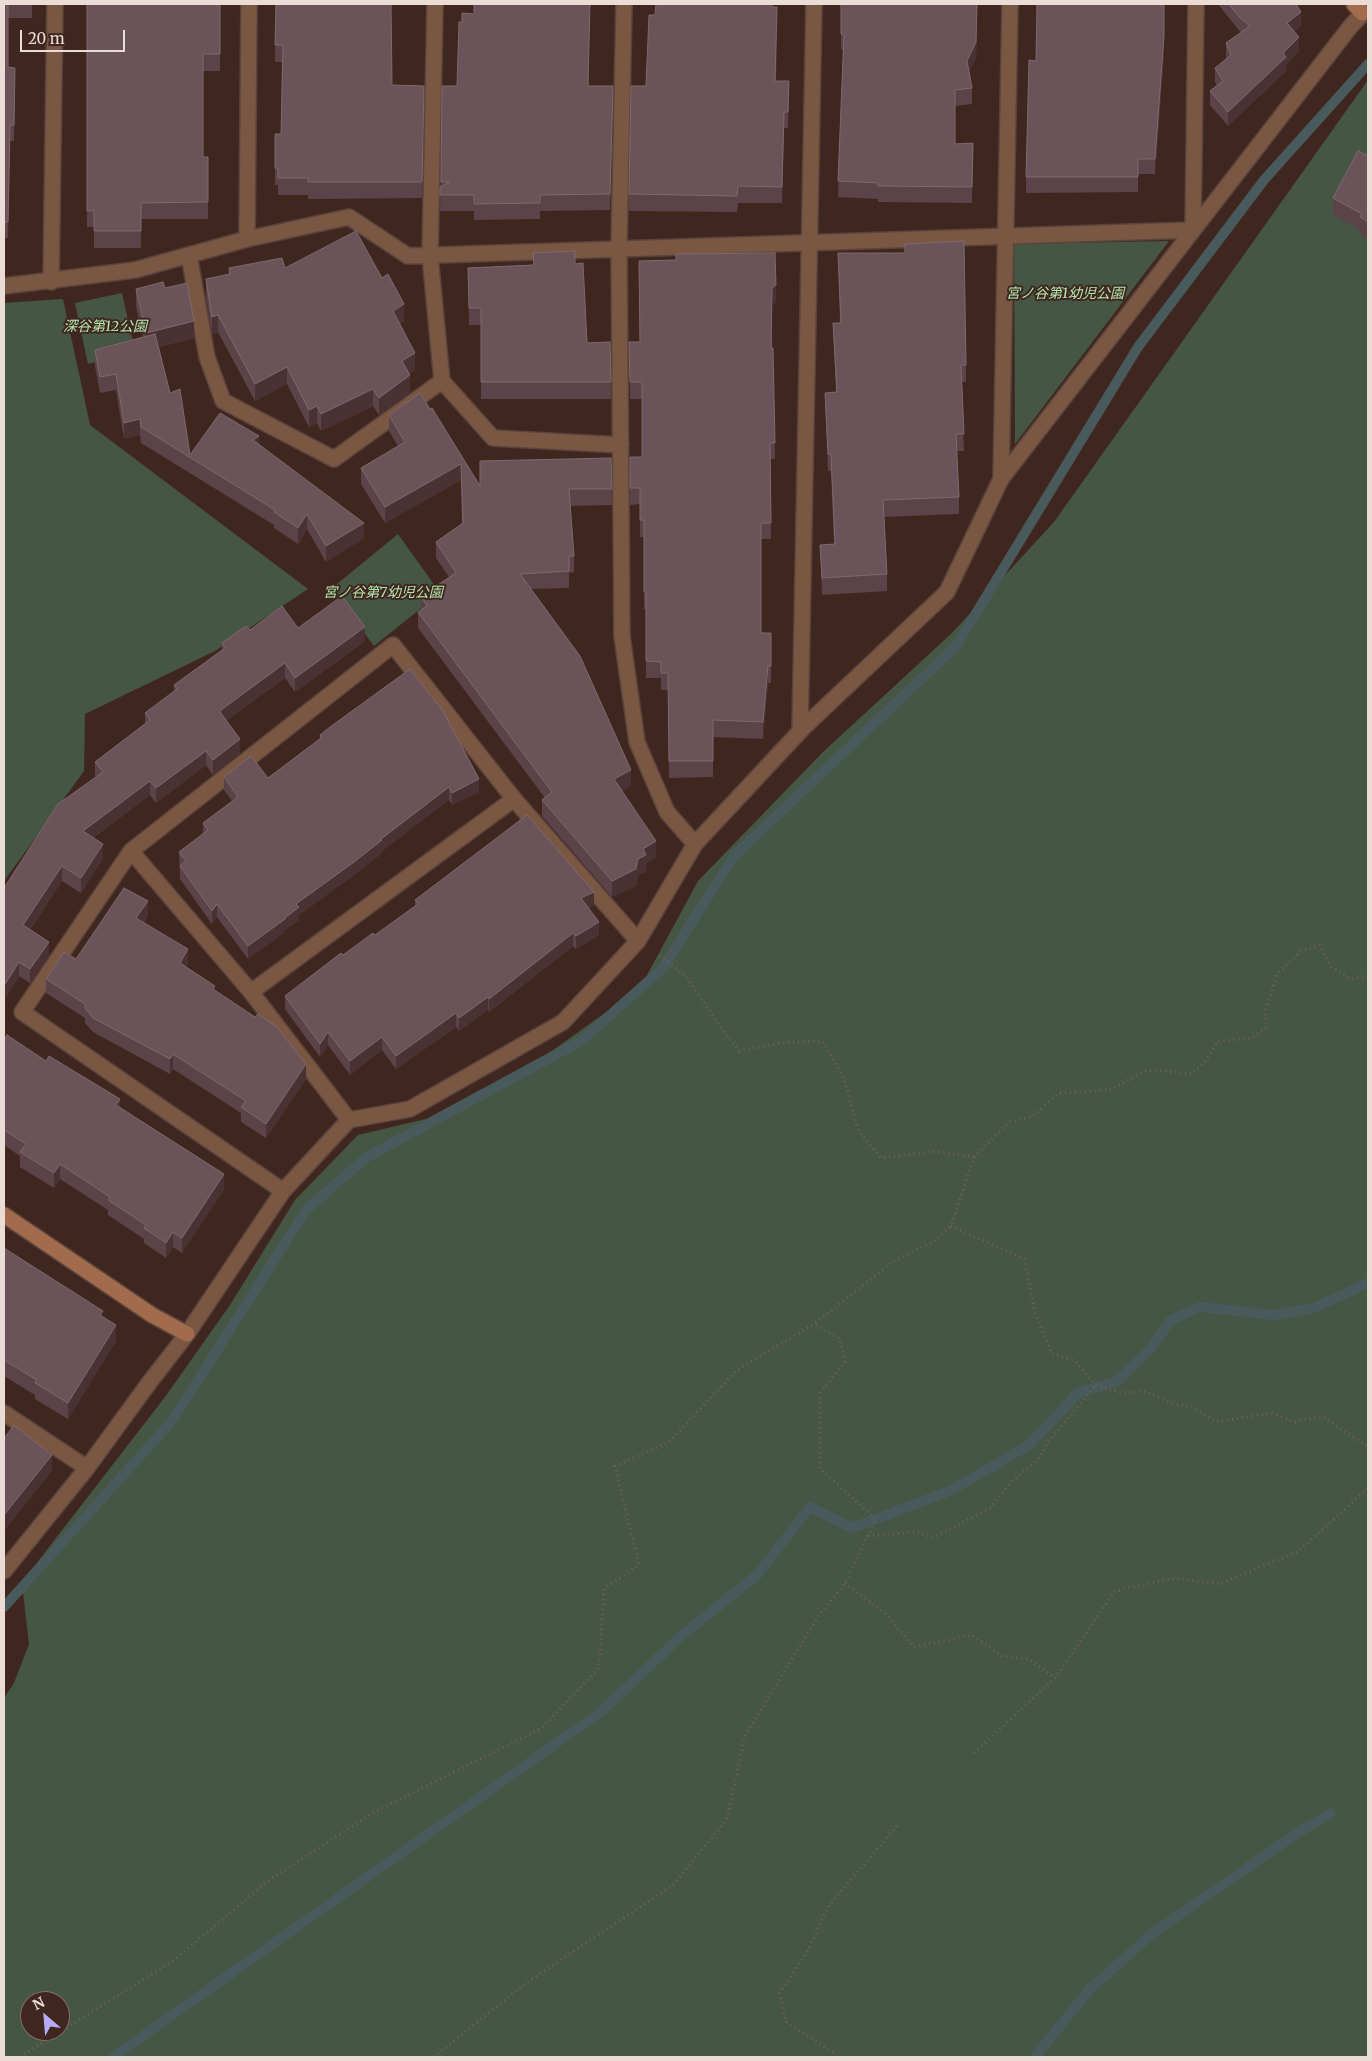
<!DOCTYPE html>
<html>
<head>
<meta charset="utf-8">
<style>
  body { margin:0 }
  #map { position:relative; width:1372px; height:2061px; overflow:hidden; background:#3f271f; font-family:Merriweather,serif }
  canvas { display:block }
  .frame { position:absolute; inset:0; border:5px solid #ecdcd6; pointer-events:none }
  .north { position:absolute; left:20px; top:1991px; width:50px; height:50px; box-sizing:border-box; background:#3f271f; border:1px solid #846f68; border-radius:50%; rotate:333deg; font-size:14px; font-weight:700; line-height:20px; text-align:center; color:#ecdcd6 }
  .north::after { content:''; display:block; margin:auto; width:18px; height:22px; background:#b7abf8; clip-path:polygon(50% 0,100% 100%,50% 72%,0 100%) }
  .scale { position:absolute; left:20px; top:30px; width:105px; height:22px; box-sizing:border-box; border:2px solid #ecdcd6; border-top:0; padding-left:6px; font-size:15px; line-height:18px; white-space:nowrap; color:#ecdcd6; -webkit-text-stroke:4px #3f271f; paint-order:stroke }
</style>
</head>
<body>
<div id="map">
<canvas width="1372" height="2061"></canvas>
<div class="frame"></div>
<div class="north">N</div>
<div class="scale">20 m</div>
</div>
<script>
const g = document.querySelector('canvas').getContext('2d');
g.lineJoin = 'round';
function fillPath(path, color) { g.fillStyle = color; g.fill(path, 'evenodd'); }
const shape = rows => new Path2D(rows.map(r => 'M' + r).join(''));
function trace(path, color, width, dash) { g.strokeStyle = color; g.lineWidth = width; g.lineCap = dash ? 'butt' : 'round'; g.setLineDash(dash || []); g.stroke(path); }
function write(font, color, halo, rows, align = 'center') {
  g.font = font + ' Merriweather,"Noto Sans JP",serif'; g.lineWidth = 4; g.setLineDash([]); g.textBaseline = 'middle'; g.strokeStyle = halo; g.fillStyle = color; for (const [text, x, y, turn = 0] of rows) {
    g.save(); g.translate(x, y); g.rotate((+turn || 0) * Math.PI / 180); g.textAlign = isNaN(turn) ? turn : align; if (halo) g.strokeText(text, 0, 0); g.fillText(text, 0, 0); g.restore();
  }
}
const green = shape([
  [1368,80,1368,2057,4,2057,4,1698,14,1683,29,1644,23,1593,39,1560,165,1397,230,1305,295,1200,358,1135,434,1117,535,1063,640,988,698,881,823,752,952,633,1054,522],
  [30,2001,60,2001,60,2031,30,2031],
  [1169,241,1015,444,1014,244],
  [122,293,135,351,88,364,75,303],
  [63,299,90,425,308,589,215,651,85,714,84,771,4,881,4,303],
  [398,534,440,593,374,646,331,589]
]);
const stream = shape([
  [4,1607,172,1421,306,1210,367,1157,581,1041,662,969,734,856,956,646,1138,347,1264,180,1368,64],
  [113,2057,602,1711,680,1637,758,1574,810,1507,852,1528,952,1490,1029,1445,1078,1393,1117,1381,1151,1348,1171,1320,1200,1307,1275,1315,1314,1308,1368,1283],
  [1035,2057,1089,1990,1153,1933,1296,1834,1331,1813]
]);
const path = shape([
  [974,1157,1009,1122,1032,1117,1059,1093,1109,1090,1146,1071,1167,1071,1192,1074,1205,1062,1218,1041,1252,1038,1267,1027,1264,1015,1277,974,1301,951,1320,945,1331,967,1351,979,1368,975],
  [951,1226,1024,1259,1035,1312,1052,1354,1075,1361,1096,1385,1123,1393,1143,1391,1175,1404,1189,1406,1217,1422,1271,1413,1295,1422,1322,1416,1368,1447],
  [868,1536,917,1532,933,1538,990,1508,1010,1483,1038,1460,1049,1441,1096,1385],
  [845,1583,885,1613,914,1647,972,1635,1002,1656,1029,1659,1055,1678],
  [974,1753,1055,1678,1115,1591,1175,1578,1220,1584,1299,1551,1368,1488],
  [20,2057,174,1960,268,1881,376,1811,542,1728,599,1668,604,1589,639,1565,615,1466,669,1442,737,1370,814,1324,894,1261,934,1241,951,1226,974,1157,936,1151,881,1158,859,1132,843,1076,822,1041,780,1043,739,1051,722,1029,685,975,658,955],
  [434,2057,526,1983,673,1885,727,1819,745,1736,819,1615,845,1583,876,1519,820,1469,820,1393,845,1362,840,1339,814,1324],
  [835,2057,833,2052,786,2022,780,1993,808,1950,829,1905,898,1825]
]);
const street = shape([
  [435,4,430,256,442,381,493,438,621,445],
  [624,4,619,248,622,636,637,742,667,812,695,844],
  [247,239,249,4],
  [189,255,207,357,223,401,334,459,442,381],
  [51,282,55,4],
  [4,286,135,270,247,239,349,217,408,256,1193,230,1196,4],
  [1001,479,1010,4],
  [800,731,814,4],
  [131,851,251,992,349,1120],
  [251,992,514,799],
  [283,1191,22,1012,131,851,393,645,514,799,638,941],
  [4,1413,87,1468],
  [4,1571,87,1468,149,1383,187,1334,283,1191,349,1120,410,1109,563,1022,638,941,695,844,804,727,947,592,1001,479,1350,27,1368,8]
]);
const secondary = shape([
  [1354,4,1362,13],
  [4,1215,152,1315,187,1334]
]);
const wall = shape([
  [4,4,32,4,32,18,8,18,8,67,15,84,14,141,10,141,8,238,5,238],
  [87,4,220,4,220,71,203,71,203,157,208,157,208,219,141,219,141,248,94,248,94,227,87,227],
  [276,4,392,85,424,86,422,198,308,199,308,195,278,195,278,185,275,185,275,134,281,134,282,62,275,62],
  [841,4,977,17,976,58,969,72,972,88,972,104,955,106,955,144,973,143,972,203,878,202,878,199,838,197,843,50,841,50],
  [1164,4,1164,52,1155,174,1138,174,1138,192,1026,193,1026,177,1036,61],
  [1218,4,1296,4,1301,26,1294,31,1299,51,1286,65,1286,71,1228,126,1210,105,1210,91,1217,85,1215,82,1215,68,1226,59,1226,43,1241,33],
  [772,7,777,23,776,81,789,81,788,128,784,128,782,203,738,203,737,212,629,211,629,194,646,86],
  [442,86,588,86,613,102,610,210,540,211,540,219,474,220,474,211,440,211],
  [1368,156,1368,239,1360,234,1360,230,1333,215,1333,198],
  [533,253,575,264,587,343,610,342,611,399,481,399,481,325,469,325,468,268,533,265],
  [838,253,966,365,966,382,961,382,964,451,956,451,959,497,959,514,884,517,887,574,887,591,822,595,820,545,834,544,831,471,828,471,825,393,836,392,833,323,840,323],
  [229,268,285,268,404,321,400,324,415,370,409,374,410,392,379,415,373,406,321,431,317,423,309,427,287,384,255,401,218,332,212,334,206,296,206,279,229,275],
  [165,288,194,338,159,347,170,393,190,455,259,445,364,538,326,562,307,529,298,544,274,528,274,525,141,443,140,435,124,439,116,390,100,393,95,366,95,350,143,337,136,306,136,289],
  [776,302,772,305,772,348,775,459,770,459,771,539,761,539,761,633,771,633,771,683,768,683,763,739,713,737,713,777,669,778,668,690,661,690,661,678,646,678,646,609,644,609,644,537,640,537,640,504,630,505,630,457,642,457,642,399,630,399,629,342,640,342],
  [430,409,480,486,611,458,612,505,570,506,574,556,574,572,569,573,569,588,531,589,631,786,622,791,656,857,646,863,646,872,638,875,636,886,612,897,542,816,542,800,545,798,418,628,418,612,421,610,421,596,449,577,436,558,436,542,462,524,461,480,385,523,361,484,361,468,398,446,389,431,389,415],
  [298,628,365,641,295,692,285,678,226,721,240,753,213,775,206,765,156,803,150,795,93,838,103,858,81,893,62,881,30,930,49,956,30,983,19,976,4,1000,4,888,96,777,95,776,95,762,145,724,145,713,174,691,174,685,222,650,222,643,250,630],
  [320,735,479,792,452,805,449,800,382,851,382,853,354,875,299,915,299,920,285,930,285,932,248,959,217,917,212,924,180,879,179,852,203,834,203,823,232,801,224,790,224,777,268,778,320,739],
  [415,900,594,905,589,908,599,935,576,949,573,946,489,1012,488,1010,459,1031,456,1027,396,1069,382,1050,350,1075,328,1045,320,1057,285,1009,285,996,343,955,375,935,415,906],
  [148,915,144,922,188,964,186,967,215,990,306,1079,266,1138,241,1122,241,1113,173,1069,170,1074,93,1032,85,1023,85,1018,46,993,46,979,76,959],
  [4,1040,46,1061,120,1107,224,1189,182,1253,173,1247,166,1258,144,1243,144,1239,108,1215,108,1210,60,1179,54,1188,20,1167,20,1156,4,1145],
  [4,1248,103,1317,116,1341,68,1419,35,1399,35,1395,4,1376]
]);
const shadedWall = shape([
  [977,4,976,58,967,77,967,61],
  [1164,4,1164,52,1155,174,1155,159],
  [777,7,777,23,775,97,775,81],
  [1301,12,1301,26,1287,37,1287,23],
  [1299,37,1299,51,1286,65,1286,71,1228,126,1228,112],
  [784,112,784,128,782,203,782,187],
  [776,285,776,302,772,305,772,288],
  [404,304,404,321,393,328,393,311],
  [218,315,218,332,212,334,212,317],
  [194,321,194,338,146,350,146,333],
  [415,353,415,370,402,378,402,361],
  [287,367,287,384,255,401,255,384],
  [410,375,410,392,379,415,379,398],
  [373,389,373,406,321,431,321,414],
  [317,406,317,423,309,427,309,410],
  [140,419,140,435,124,439,124,423],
  [259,436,259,452,253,440],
  [461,464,461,480,385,523,385,507],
  [307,514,307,529,298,544,298,528],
  [364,523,364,538,326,562,326,546],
  [365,627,365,641,295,692,295,678],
  [285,663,285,678,221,725,220,712,221,710],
  [768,666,768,683,763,739,763,722],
  [240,739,240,753,213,775,213,760],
  [206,751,206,765,156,803,156,788],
  [631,770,631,786,614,795,614,779],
  [479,779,479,792,452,805,452,793],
  [150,781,150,795,83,845,83,831],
  [449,787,449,800,382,851,382,853,354,875,299,915,299,920,285,930,285,932,248,959,248,946,285,918,296,904],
  [656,841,656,857,646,863,646,872,638,875,636,886,612,897,612,881,638,859,643,849],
  [103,844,103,858,81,893,81,878],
  [62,866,62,881,23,940,23,925],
  [594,892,594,905,581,911,581,898],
  [148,901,148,915,136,932,136,918],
  [217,904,217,917,212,924,212,911],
  [599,922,599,935,576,949,576,936],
  [573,933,573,946,489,1012,489,999],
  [49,942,49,956,30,983,30,969],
  [188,949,188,964,180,977,180,963],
  [19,962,19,976,4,1000,4,986],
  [488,997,488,1010,459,1031,459,1018],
  [456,1013,456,1027,396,1069,396,1056],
  [328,1032,328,1045,320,1057,320,1044],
  [382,1037,382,1050,350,1075,350,1061],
  [173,1054,173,1069,170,1074,170,1059],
  [306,1064,306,1079,266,1138,266,1124],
  [120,1099,120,1114,116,1105],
  [60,1164,60,1179,54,1188,54,1173],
  [224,1174,224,1189,182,1253,182,1238],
  [173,1232,173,1247,166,1258,166,1243],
  [116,1325,116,1341,68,1419,68,1403],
  [52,1455,52,1471,4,1531,4,1515]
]);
const building = shape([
  [4,4,8,4,8,67,15,68,14,125,10,125,8,222,5,222,4,246,4,4],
  [87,4,220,4,220,54,203,54,203,157,208,157,208,202,141,203,141,231,94,231,94,210,87,211,87,4],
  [276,4,391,4,392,85,424,86,422,182,308,182,308,178,278,178,278,168,275,168,275,134,281,134,283,45,275,45,276,4],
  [474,4,590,4,588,86,613,86,610,194,540,195,540,203,474,204,474,195,440,195,440,187,450,182,441,182,442,86,457,86,459,22,462,22,462,13,474,14,474,4],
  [656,4,772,4,772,7,777,7,775,81,789,81,788,112,784,112,782,187,738,186,737,196,629,194,631,86,646,86,649,15,655,15,656,4],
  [841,4,977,4,976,42,967,61,972,88,955,90,955,144,973,143,972,187,878,186,878,183,838,181,844,35,841,34,841,4],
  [1037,4,1164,4,1164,36,1155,159,1138,159,1138,177,1026,177,1029,60,1036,61,1037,4],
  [1229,4,1296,4,1301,12,1287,23,1299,37,1283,53,1286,57,1228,112,1210,91,1223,81,1215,68,1231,55,1226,43,1250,26,1239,17,1229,4],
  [1358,151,1368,156,1368,222,1360,217,1362,214,1333,198,1358,151],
  [356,231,382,278,388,274,404,304,393,311,415,353,402,361,410,375,379,398,373,389,321,414,317,406,309,410,287,367,255,384,218,315,212,317,206,279,230,274,229,268,282,258,285,268,356,231],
  [964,241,966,365,961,365,964,434,956,434,959,497,883,500,887,574,822,578,820,545,835,544,831,454,828,454,825,393,837,392,833,323,841,323,838,253,905,253,905,244,964,241],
  [575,251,575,264,583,263,587,343,610,342,611,382,481,382,481,308,469,308,468,268,534,265,533,253,575,251],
  [775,253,776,285,772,288,771,348,773,348,775,443,770,443,771,523,761,523,761,633,771,633,771,666,768,666,763,722,713,720,713,761,669,761,668,673,661,673,661,662,646,661,646,592,644,592,644,520,640,520,640,488,630,488,630,457,642,457,642,382,630,382,629,342,640,342,639,261,676,260,676,254,775,253],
  [163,282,165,288,187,283,194,321,146,333,136,289,163,282],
  [155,334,170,393,180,389,190,455,220,413,259,436,253,440,364,523,326,546,307,514,298,528,274,512,275,510,141,427,140,419,124,423,116,374,100,377,95,350,155,334],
  [420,393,430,409,432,408,480,486,480,461,611,458,612,489,569,489,574,556,569,556,569,571,520,574,580,656,631,770,614,779,656,841,643,849,646,855,638,859,636,869,612,881,542,800,552,792,418,612,427,606,421,596,456,573,436,542,463,523,461,464,385,507,361,468,405,442,389,415,420,393],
  [342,596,365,627,295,678,285,663,221,710,220,712,240,739,213,760,206,751,156,788,150,781,83,831,103,844,81,878,62,866,23,925,49,942,30,969,19,962,4,986,4,888,58,804,103,772,95,762,150,720,145,713,177,689,174,685,225,648,222,643,246,626,250,630,282,606,298,628,342,596],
  [410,669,443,711,479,779,452,793,449,787,381,839,382,840,354,862,296,904,299,907,285,918,285,919,248,946,217,904,212,911,180,866,186,861,179,852,208,830,203,823,238,797,224,777,251,756,268,778,321,738,320,735,330,727,410,669],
  [527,815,594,892,581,898,599,922,576,936,573,933,489,999,488,997,459,1018,456,1013,396,1056,382,1037,350,1061,328,1032,320,1044,285,996,341,953,343,955,373,933,375,935,418,904,415,900,527,815],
  [124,888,148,901,136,918,188,949,180,963,215,986,213,989,255,1017,258,1014,277,1027,306,1064,266,1124,241,1107,246,1101,173,1054,170,1059,93,1018,85,1008,85,1004,46,979,64,952,76,959,124,888],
  [7,1035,46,1061,49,1056,120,1099,116,1105,224,1174,182,1238,173,1232,166,1243,144,1228,146,1225,108,1200,110,1197,60,1164,54,1173,20,1152,26,1144,4,1130,4,1040,7,1035],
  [4,1248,103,1311,100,1315,116,1325,68,1403,35,1383,37,1380,4,1360,4,1248],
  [14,1425,52,1455,4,1515,4,1435,5,1437,14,1425]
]);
const parkNames = [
  ["宮ノ谷第1幼児公園",1065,294],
  ["深谷第12公園",105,327],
  ["宮ノ谷第7幼児公園",383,593]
];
fillPath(green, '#455744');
trace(stream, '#495a5c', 10);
trace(street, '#5b443c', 18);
trace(secondary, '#5b443c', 18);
trace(path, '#755f58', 3, [1, 4]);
trace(street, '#795743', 15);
trace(secondary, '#a26c4c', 15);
fillPath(wall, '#5c434a');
fillPath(shadedWall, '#4a3133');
fillPath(building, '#6b535a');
trace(building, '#80686d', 1);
write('italic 14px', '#b3e6af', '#3f271f', parkNames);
</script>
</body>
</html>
